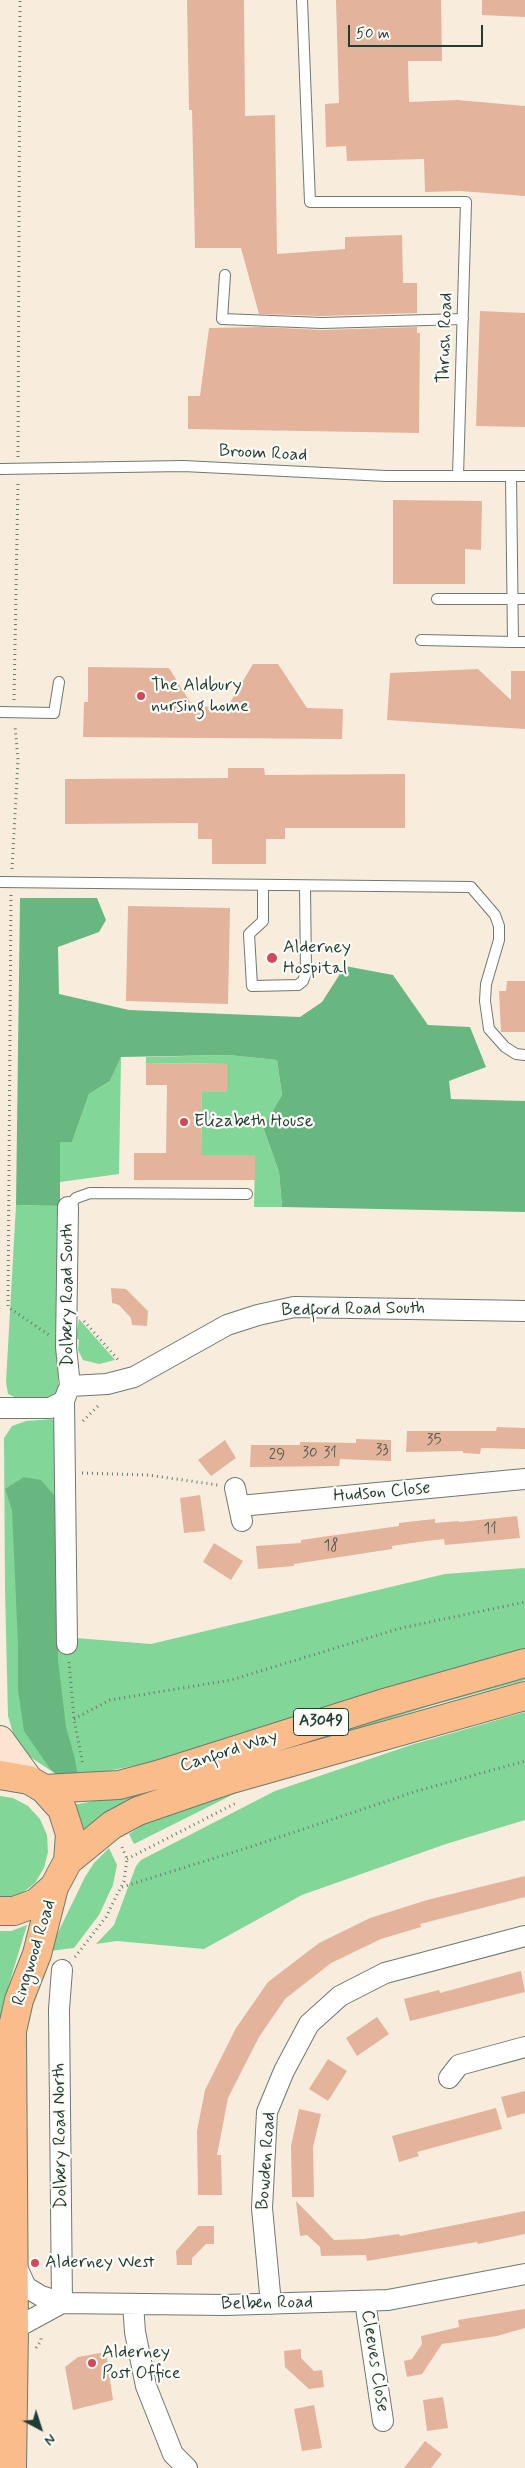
<!DOCTYPE html>
<html>
<head>
<meta charset="utf-8">
<style>
  body { margin:0 }
  #map { position:relative; width:525px; height:2468px; overflow:hidden; background:#f8eddc; font-family:Mynerve,sans-serif }
  canvas { display:block }
  .north { position:absolute; left:15px; top:2403px; width:50px; height:50px; -webkit-text-stroke:4px #fdfcf7; paint-order:stroke; rotate:140deg; font-size:14px; font-weight:700; line-height:20px; text-align:center; color:#1f3d34 }
  .north::after { content:''; display:block; margin:auto; width:18px; height:22px; background:#1f3d34; clip-path:polygon(50% 0,100% 100%,50% 72%,0 100%) }
  .scale { position:absolute; left:348px; top:25px; width:135px; height:22px; box-sizing:border-box; border:2px solid #1f3d34; border-top:0; padding-left:6px; font-size:15px; line-height:18px; white-space:nowrap; color:#1f3d34; -webkit-text-stroke:4px #fdfcf7; paint-order:stroke }
</style>
</head>
<body>
<div id="map">
<canvas width="525" height="2468"></canvas>
<div class="north">N</div>
<div class="scale">50 m</div>
</div>
<script>
const g = document.querySelector('canvas').getContext('2d');
g.lineJoin = 'round';
function fillPath(path, color) { g.fillStyle = color; g.fill(path, 'evenodd'); }
const shape = rows => new Path2D(rows.map(r => 'M' + r).join(''));
function trace(path, color, width, dash) { g.strokeStyle = color; g.lineWidth = width; g.lineCap = dash ? 'butt' : 'round'; g.setLineDash(dash || []); g.stroke(path); }
function write(font, color, halo, rows, align = 'center') {
  g.font = font + ' Mynerve,sans-serif'; g.lineWidth = 4.5; g.setLineDash([]); g.textBaseline = 'middle'; g.strokeStyle = halo; g.fillStyle = color; for (const [text, x, y, turn = 0] of rows) {
    g.save(); g.translate(x, y); g.rotate((+turn || 0) * Math.PI / 180); g.textAlign = isNaN(turn) ? turn : align; if (halo) g.strokeText(text, 0, 0); g.fillText(text, 0, 0); g.restore();
  }
}
const green = shape([
  [228,1055,277,1060,282,1095,263,1127,279,1172,282,1207,254,1207,255,1155,201,1155,202,1092,227,1091,227,1064,146,1063,146,1057],
  [121,1057,119,1174,60,1182,60,1142,72,1142,89,1094,110,1081],
  [16,1205,60,1206,58,1393,46,1400,21,1400,8,1394,6,1382],
  [79,1319,115,1360,99,1364,83,1360,78,1350,79,1340,76,1338],
  [54,1419,59,1424,76,1638,151,1644,445,1574,525,1568,525,1658,166,1759,70,1779,59,1776,21,1751,14,1736,8,1716,5,1590,4,1438,12,1426,26,1421],
  [525,1671,525,1680,430,1706,225,1770,111,1812,80,1831,73,1805,125,1795],
  [525,1712,525,1820,446,1844,302,1895,204,1949,117,1941,96,1944,114,1925,136,1866,141,1860,275,1791,411,1745],
  [254,1784,134,1844,129,1834,149,1821],
  [0,1796,13,1798,28,1806,40,1819,47,1835,48,1852,44,1868,35,1883,21,1894,5,1899,0,1899],
  [109,1848,117,1865,113,1885,99,1915,74,1948,49,1951,85,1877,94,1863],
  [27,1925,2,2007,0,2027,0,1931,11,1931]
]);
const forest = shape([
  [20,898,97,898,106,920,99,932,58,947,59,994,129,1010,300,1017,322,1002,345,966,393,975,428,1025,470,1027,486,1067,449,1081,451,1099,525,1101,525,1212,282,1207,279,1172,263,1127,282,1095,277,1060,228,1055,121,1057,110,1081,89,1094,72,1142,60,1142,60,1206,16,1205],
  [24,1477,41,1480,59,1501,58,1660,66,1727,75,1759,78,1778,59,1776,51,1770,24,1731,18,1690,18,1645,12,1510,5,1489]
]);
const building = shape([
  [187,0,244,0,245,116,275,115,277,254,345,249,345,237,402,235,403,283,417,283,417,313,322,316,259,314,241,248,195,248,192,110,189,110],
  [336,0,441,0,442,61,408,61,409,102,457,100,525,106,525,196,460,191,425,192,424,159,347,161,346,146,326,147,325,104,339,103],
  [482,0,525,0,525,17,482,15],
  [480,311,525,313,525,427,476,426],
  [262,327,322,330,417,327,417,333,420,333,419,433,188,429,188,396,200,396,209,328],
  [393,500,482,501,481,550,465,549,465,584,393,584],
  [253,664,278,664,307,708,343,709,342,739,83,737,84,702,88,702,88,667,169,668,193,707,228,706],
  [478,669,511,700,511,671,525,671,525,729,387,720,390,673],
  [228,768,264,768,265,775,405,774,405,828,285,828,285,839,266,839,266,864,212,864,212,839,198,839,198,823,65,824,65,779,228,778],
  [128,906,230,908,228,1004,126,1001],
  [507,981,525,981,525,1032,501,1032,499,991,506,991],
  [146,1063,227,1064,227,1092,202,1092,201,1155,255,1155,255,1180,134,1180,134,1153,166,1153,167,1085,146,1085],
  [111,1288,126,1289,148,1311,147,1326,132,1325,131,1318,119,1305,112,1303],
  [497,1427,525,1428,525,1449,481,1448,480,1454,463,1453,463,1451,406,1452,407,1431,496,1431],
  [356,1439,391,1440,391,1461,340,1459,339,1466,250,1467,251,1445,300,1445,300,1442,356,1443],
  [225,1440,236,1458,211,1476,198,1460],
  [200,1495,205,1531,184,1533,180,1498],
  [517,1516,520,1538,445,1545,444,1539,418,1542,392,1546,392,1549,294,1564,294,1566,258,1569,256,1546,301,1543,301,1540,399,1526,399,1523,416,1521,435,1519,435,1523,459,1521,459,1522],
  [214,1543,243,1561,231,1580,203,1562],
  [525,1876,525,1897,420,1924,421,1927,381,1939,331,1963,285,1999,259,2037,228,2098,217,2155,221,2155,222,2195,198,2195,197,2131,205,2090,236,2028,268,1982,319,1943,370,1918,427,1900],
  [521,1971,525,1992,410,2021,404,1999,439,1990,440,1993],
  [377,2017,389,2034,357,2056,346,2038],
  [328,2059,347,2071,328,2101,309,2089],
  [525,2091,525,2113,507,2118,501,2097],
  [496,2108,502,2129,417,2152,419,2156,399,2162,392,2136],
  [299,2109,321,2114,313,2147,314,2197,292,2197,291,2146],
  [296,2201,334,2240,364,2239,399,2234,400,2236,525,2211,525,2234,478,2244,477,2242,367,2261,366,2255,321,2256,320,2247,307,2235,300,2236],
  [198,2226,214,2226,214,2244,206,2244,192,2258,192,2265,177,2265,176,2251],
  [525,2309,525,2328,497,2336,442,2344,422,2374,407,2377,404,2361,412,2359,422,2344,421,2336,459,2327,458,2320],
  [301,2349,301,2358,314,2371,322,2370,324,2387,309,2389,285,2367,284,2351],
  [106,2352,113,2400,73,2410,65,2367,78,2357],
  [443,2397,448,2428,427,2431,423,2400],
  [314,2405,322,2448,302,2451,294,2409],
  [425,2441,442,2454,431,2468,404,2468]
]);
const path = shape([
  [18,457,20,0],
  [14,700,18,481],
  [12,869,18,760,15,726],
  [11,895,8,1307,49,1335],
  [84,1321,120,1362],
  [83,1421,100,1404],
  [82,1473,148,1475,218,1485],
  [69,1662,74,1719,83,1765],
  [74,1719,110,1700,231,1680,401,1628,525,1602],
  [127,1859,238,1802],
  [122,1887,253,1846,417,1791,525,1761],
  [75,1957,106,1917,124,1881,127,1859,121,1845],
  [36,2348,41,2341,41,2336]
]);
const lane = shape([
  [302,0,310,202,466,202,458,476],
  [225,275,222,319,322,323,463,319],
  [0,469,183,466,386,476,525,476],
  [511,476,513,642,525,642],
  [437,599,525,599],
  [421,640,513,642],
  [0,712,54,713,59,682],
  [0,882,471,887,495,915,499,926,499,940,486,984,485,1001,489,1029,505,1047,516,1054,525,1055],
  [263,885,263,921,249,934,252,986,298,985,303,981,306,973,305,886],
  [68,1207,76,1198,90,1193,247,1194]
]);
const street = shape([
  [68,1207,66,1347,70,1386],
  [70,1386,107,1384,134,1377,227,1325,258,1315,294,1307,525,1311],
  [64,1401,67,1644],
  [0,1408,50,1408,64,1401,68,1390],
  [235,1488,242,1521],
  [240,1506,525,1479],
  [449,2078,459,2065,525,2047],
  [15,2263,26,2287,41,2296,62,2303],
  [365,2301,383,2421],
  [62,2303,59,2009,62,1970],
  [133,2304,135,2332,146,2386,173,2454,187,2468],
  [271,2304,262,2208,267,2112,284,2071,309,2024,340,1996,385,1973,525,1936],
  [14,2329,62,2303,225,2305,388,2300,525,2274]
]);
const secondary = shape([
  [0,1740,29,1780]
]);
const highway = shape([
  [0,1775,29,1780,44,1789,62,1809,70,1834,68,1861,54,1887,36,1903,14,1911,0,1911],
  [44,1789,119,1785,157,1775,381,1704,525,1663],
  [68,1861,112,1825,138,1811,228,1780,525,1696],
  [12,2468,14,2329,12,2031,19,2000,37,1954,54,1887]
]);
const markers = [
  [141,696,5,"#d1495b"],
  [272,958,6,"#d1495b"],
  [184,1122,5,"#d1495b"],
  [35,2263,5,"#d1495b"],
  [92,2363,5,"#d1495b"]
];
const numberNames = [
  ["35",434,1441],
  ["33",382,1451],
  ["30",310,1454],
  ["31",330,1454],
  ["29",277,1456],
  ["11",490,1530],
  ["18",331,1547]
];
const shields = [
  [321,1722,55]
];
const shieldNames = [
  ["A3049",321,1722]
];
const streetNames = [
  ["Thrush Road",446,338,-88],
  ["Broom Road",263,454,3],
  ["Dolbery Road South",68,1295,-90],
  ["Bedford Road South",353,1310,-1],
  ["Hudson Close",382,1493,-5],
  ["Canford Way",229,1752,-18],
  ["Ringwood Road",35,1953,-73],
  ["Dolbery Road North",61,2136,-91],
  ["Bowden Road",267,2161,-86],
  ["Belben Road",267,2304,-1],
  ["Cleeves Close",374,2361,81]
];
const poiNames = [
  ["The Aldbury",151,686],
  ["nursing home",151,707],
  ["Alderney",283,948],
  ["Hospital",283,969],
  ["Elizabeth House",194,1122],
  ["Alderney West",45,2263],
  ["Alderney",102,2353],
  ["Post Office",102,2374]
];
fillPath(green, '#82d698');
fillPath(forest, '#69b780');
fillPath(building, '#e4b39c');
trace(lane, '#6b7b6f', 12);
trace(street, '#6b7b6f', 22);
trace(secondary, '#6b7b6f', 30);
trace(highway, '#6b7b6f', 30);
trace(path, '#6b7b6f', 3, [1, 4]);
trace(lane, '#fff', 10);
trace(street, '#fff', 20);
trace(secondary, '#fde4d1', 28);
trace(highway, '#fabc8b', 28);
for (const [x, y, r, color] of markers) { const dot = new Path2D(); dot.arc(x, y, r, 0, 2 * Math.PI); g.fillStyle = color; g.fill(dot); trace(dot, '#fdfcf7', 2); }
write('15px', '#505a4e', null, numberNames);
for (const [x, y, w] of shields) { const box = new Path2D(); box.roundRect(x - w / 2, y - 13.5, w, 27, 4); g.fillStyle = '#fdfcf7'; g.fill(box); trace(box, '#1f3d34', 1); }
write('bold 16px', '#1f3d34', null, shieldNames);
write('18px', '#1f3d34', '#fdfcf7', streetNames);
write('18px', '#1f3d34', '#fdfcf7', poiNames, 'left');
</script>
</body>
</html>
